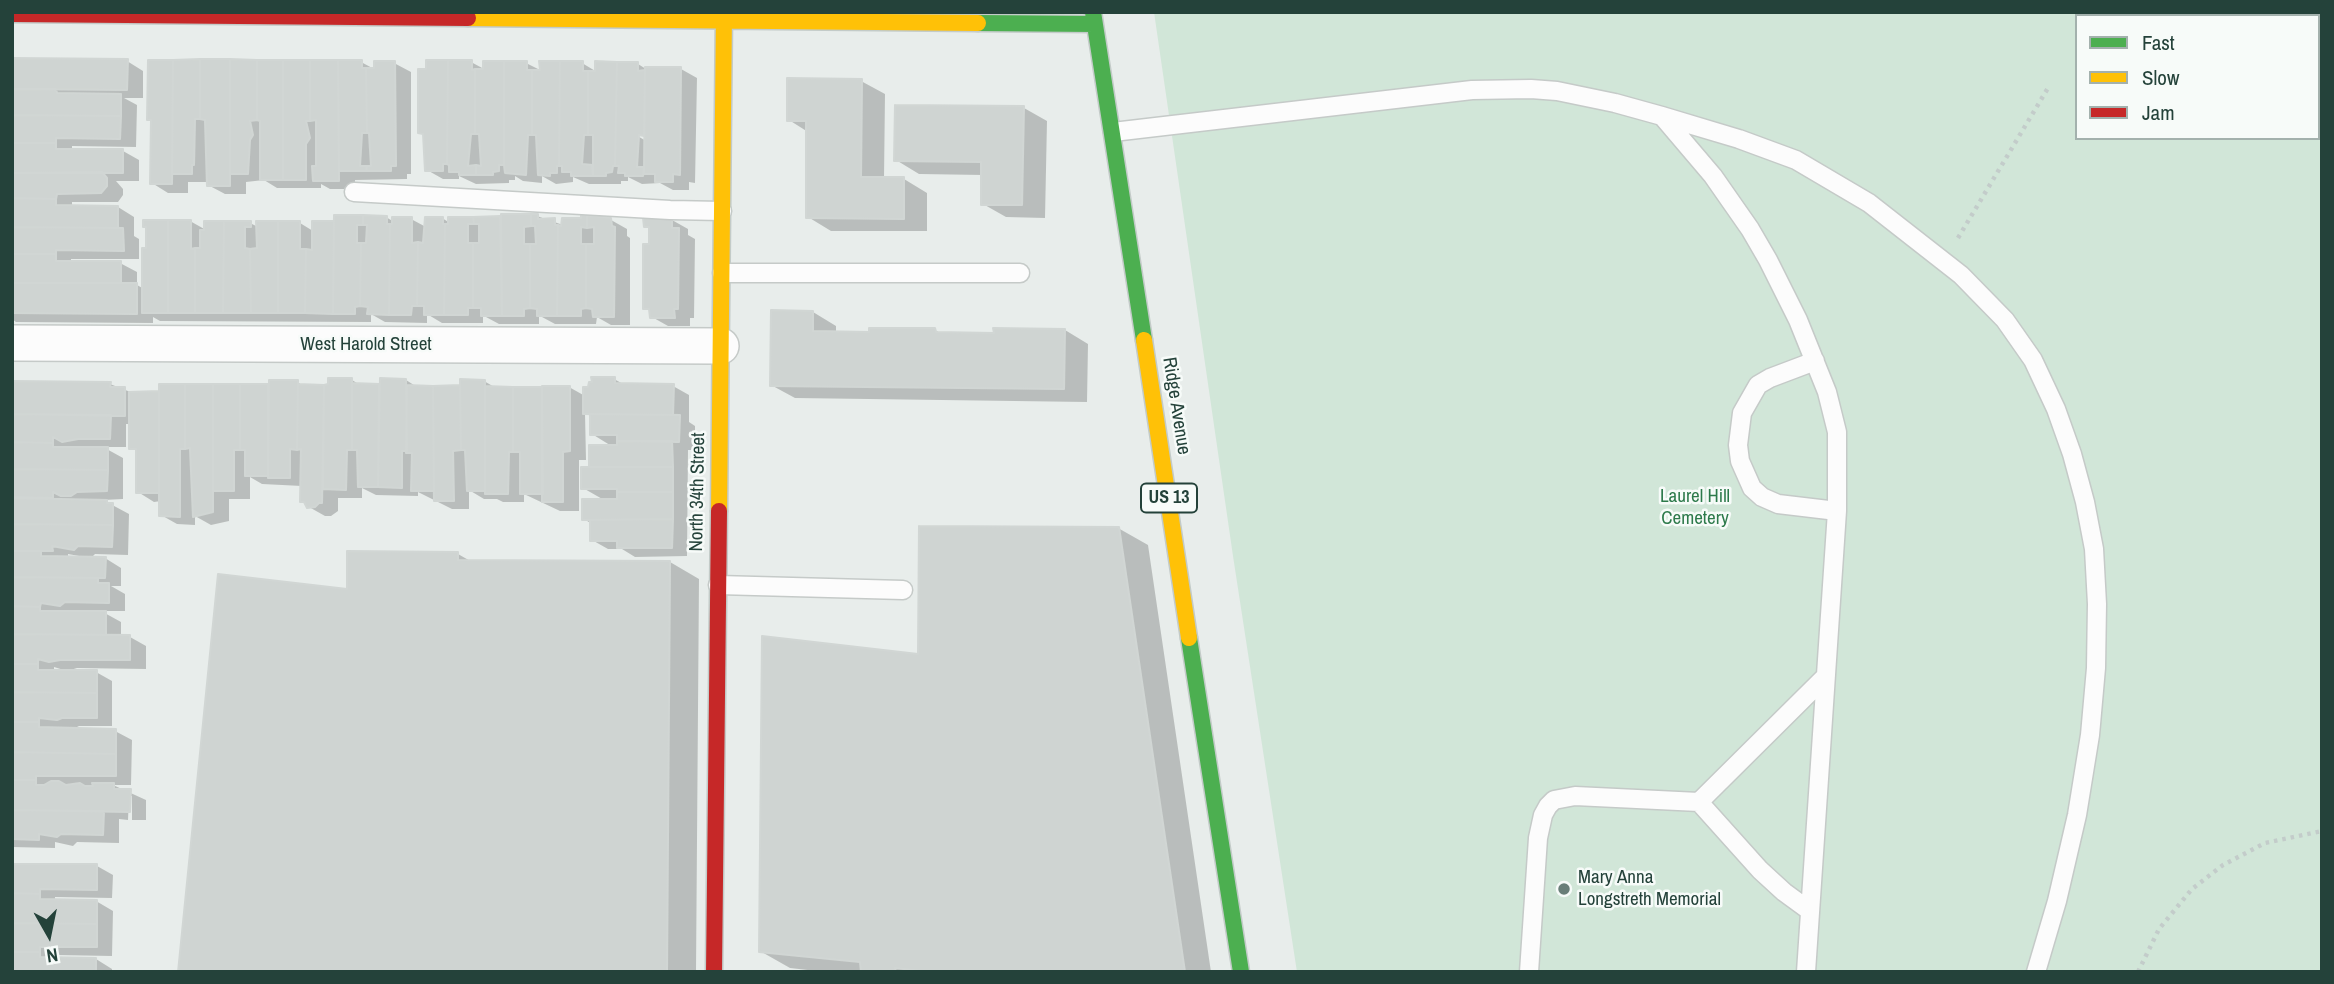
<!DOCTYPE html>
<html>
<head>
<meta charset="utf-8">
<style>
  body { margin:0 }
  #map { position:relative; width:2334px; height:984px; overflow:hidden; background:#e8edeb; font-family:"Archivo Narrow",sans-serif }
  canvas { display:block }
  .frame { position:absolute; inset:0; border:14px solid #24423a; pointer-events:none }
  .legend { position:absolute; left:2075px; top:14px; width:245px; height:126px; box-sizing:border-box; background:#f7fbf9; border:2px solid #a3b1ad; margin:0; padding:9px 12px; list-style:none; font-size:21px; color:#24423a }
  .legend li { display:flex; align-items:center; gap:14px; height:35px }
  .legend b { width:35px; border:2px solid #a3b1ad }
  .north { position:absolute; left:14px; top:900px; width:70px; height:70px; -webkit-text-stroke:5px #f7fbf9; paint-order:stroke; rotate:171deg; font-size:19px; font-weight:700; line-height:28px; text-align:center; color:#24423a }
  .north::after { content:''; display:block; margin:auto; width:24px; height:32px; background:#24423a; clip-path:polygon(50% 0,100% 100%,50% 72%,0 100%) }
</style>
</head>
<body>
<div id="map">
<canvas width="2334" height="984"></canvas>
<div class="frame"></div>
<ul class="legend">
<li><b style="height:9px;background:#4caf50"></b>Fast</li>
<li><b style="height:9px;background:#ffc107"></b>Slow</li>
<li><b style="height:9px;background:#c62828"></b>Jam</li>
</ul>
<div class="north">N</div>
</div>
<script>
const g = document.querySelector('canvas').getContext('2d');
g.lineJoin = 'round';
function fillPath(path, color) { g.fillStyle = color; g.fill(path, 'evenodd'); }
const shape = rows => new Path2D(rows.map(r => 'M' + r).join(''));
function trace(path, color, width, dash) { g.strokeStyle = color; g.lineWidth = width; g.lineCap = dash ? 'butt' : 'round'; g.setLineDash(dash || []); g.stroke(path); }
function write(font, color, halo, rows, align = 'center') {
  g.font = font + ' "Archivo Narrow",sans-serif'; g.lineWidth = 5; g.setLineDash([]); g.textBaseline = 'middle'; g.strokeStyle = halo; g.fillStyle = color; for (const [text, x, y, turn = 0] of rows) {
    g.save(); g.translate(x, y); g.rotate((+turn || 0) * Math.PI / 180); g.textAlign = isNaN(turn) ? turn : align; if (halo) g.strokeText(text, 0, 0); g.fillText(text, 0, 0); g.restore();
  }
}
const green = shape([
  [1154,12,2322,12,2322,972,1297,972,1233,556],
  [2077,16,2318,16,2318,138,2077,138]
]);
const shadow = shape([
  [2228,12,2322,12,2318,16,2234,16],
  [12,60,127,61,143,71,143,98,124,98,137,105,136,147,72,146,72,151,123,151,139,160,139,181,116,181,123,189,123,195,118,202,72,202,72,207,118,207,134,217,134,236,139,239,139,259,71,259,71,263,120,263,137,272,137,285,144,289,190,221,206,230,250,223,258,227,300,223,313,231,386,217,394,222,411,219,426,227,442,218,450,223,499,218,503,221,537,216,563,225,611,220,627,229,627,236,630,238,630,325,611,325,597,317,596,324,555,324,542,317,539,317,539,324,499,324,486,317,483,317,483,323,442,323,427,314,427,323,385,322,371,314,371,322,160,321,153,317,153,323,16,322,12,319],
  [149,61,361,62,376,70,394,63,411,72,411,174,407,174,407,179,355,180,355,189,330,189,321,184,321,188,277,188,264,180,246,182,246,194,225,194,208,185,208,182,188,182,188,193,168,193,152,183,153,121,148,119],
  [471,62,484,69,526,63,542,71,582,63,597,72,638,64,646,69,681,69,697,78,695,183,689,182,689,190,673,190,660,183,642,184,628,177,628,181,621,181,621,184,589,184,573,177,573,182,556,184,542,176,542,183,523,181,515,176,515,180,509,180,509,183,476,184,459,176,459,179,443,179,427,170,425,135,420,132],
  [633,129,646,137,646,141,631,132],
  [861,81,885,94,884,179,904,179,927,193,927,231,831,231,808,217,808,132,789,120],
  [1024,108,1047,121,1045,218,1006,217,983,204,983,175,919,174,896,160],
  [672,220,688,229,688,235,695,239,694,318,690,318,690,326,668,326,652,317,651,311,645,308,651,246,651,229,645,226],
  [813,312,836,326,836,333,935,330,942,334,995,334,1065,330,1088,344,1087,402,795,398,771,385],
  [614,379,625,385,673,386,689,395,689,422,695,426,695,450,688,450,687,556,635,557,622,549,608,549,592,540,592,524,584,519,604,500,583,488,591,468,613,447,592,434,592,417,585,413,586,460,579,460,579,511,560,511,524,494,524,502,503,502,497,499,484,499,469,490,469,509,452,509,418,492,418,496,376,495,362,488,362,498,338,498,338,511,331,516,325,516,309,507,302,486,262,484,250,477,250,499,229,499,229,521,211,525,195,516,195,525,177,524,161,515,161,501,154,502,138,492,137,451,131,448,131,424,126,424,126,447,103,447,123,458,123,499,103,500,129,514,128,555,95,554,91,558,105,558,121,568,121,586,111,586,125,594,125,611,101,611,121,622,121,637,130,637,146,646,146,669,77,668,67,671,96,672,112,681,112,726,79,726,71,730,115,731,132,740,131,785,113,785,146,800,146,820,132,820,132,796,129,796,128,820,119,819,119,843,77,842,73,846,55,842,55,848,12,847,12,383,110,384,133,393,161,393,161,386,270,385,297,382,304,386,324,387,352,380,360,385,380,385,406,380,417,387,462,387,484,381,496,388,569,387,585,396],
  [68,554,79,556,79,558,68,558],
  [54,667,67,671,54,672],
  [1118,528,1148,545,1211,972,825,972,790,968,760,951,919,656],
  [458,554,472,562,670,562,699,579,696,972,180,972,349,591],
  [12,865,97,866,113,875,112,898,55,897,55,901,96,901,113,911,112,956,56,955,56,959,96,959,112,969,112,972,12,972]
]);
const building = shape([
  [2263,12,2322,12,2322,71,2318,69,2318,16,2260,16,2263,12],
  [12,58,128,59,127,90,12,89,12,58],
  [200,59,200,119,195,119,194,165,192,165,192,174,172,174,173,60,200,59],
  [200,59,230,59,230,186,207,186,205,120,200,119,200,59],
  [230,59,257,60,257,120,250,121,253,135,250,140,248,174,230,174,230,59],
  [148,60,173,60,172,184,150,184,151,120,147,120,148,60],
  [257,60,283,60,283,180,260,180,260,121,257,120,257,60],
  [283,60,310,60,310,121,306,121,310,138,306,144,306,180,283,180,283,60],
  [310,60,338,60,339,181,313,181,312,166,316,166,316,120,310,121,310,60],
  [338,60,362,60,362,68,366,68,367,133,362,133,360,166,367,166,366,171,339,171,338,60],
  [426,60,448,60,447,164,443,164,443,171,425,171,423,134,418,133,418,69,426,69,426,60],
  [448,60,472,60,472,70,475,69,475,134,471,134,468,166,476,165,476,175,459,175,459,172,449,172,449,165,447,164,448,60],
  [374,61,395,61,396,166,391,166,391,171,366,171,367,166,371,166,369,133,367,133,366,68,374,68,374,61],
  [483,61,504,61,504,165,499,165,499,171,493,172,493,175,476,175,476,165,481,166,479,134,475,134,475,69,483,69,483,61],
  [504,61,527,61,527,70,532,70,532,135,528,135,526,175,505,173,504,165,504,61],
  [539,61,560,61,559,166,557,166,557,173,550,173,550,176,538,175,536,135,532,135,532,70,540,70,539,61],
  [560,61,583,61,583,71,588,71,588,135,584,135,582,164,592,165,593,176,571,176,571,172,562,172,562,166,559,166,560,61],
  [595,61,617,62,615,166,613,166,612,172,606,173,606,176,593,176,593,135,588,135,588,71,595,71,595,61],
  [617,62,638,62,638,71,645,70,644,136,639,135,637,167,644,167,643,176,625,176,625,173,618,173,619,166,615,166,617,62],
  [645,67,681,67,680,175,673,174,673,182,655,182,655,174,644,174,645,67],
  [787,78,862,79,861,177,904,177,904,219,806,218,806,121,787,121,787,78],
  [12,89,56,89,57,93,121,94,121,116,12,115,12,89],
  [895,105,1024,106,1022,205,981,205,981,162,894,161,895,105],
  [12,115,121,116,120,139,56,138,56,143,12,143,12,115],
  [12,143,56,143,56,149,123,149,123,173,12,173,12,143],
  [102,172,107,178,107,186,101,193,57,194,56,199,12,198,12,173,102,172],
  [12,198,56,199,56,205,118,206,118,228,12,227,12,198],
  [501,214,531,214,531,226,524,227,524,244,530,244,530,308,524,309,524,316,502,316,501,214],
  [531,214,538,214,538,219,555,218,555,225,558,225,557,316,537,316,537,309,530,308,530,244,536,244,535,226,531,226,531,214],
  [334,215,363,215,363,225,357,225,357,243,361,243,360,306,355,307,355,314,333,314,334,215],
  [363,215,387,216,387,224,390,224,389,315,367,314,368,307,360,306,361,243,366,243,367,225,363,225,363,215],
  [581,215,587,215,587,228,581,227,581,244,586,244,586,308,581,309,581,316,557,316,558,225,561,226,562,218,581,218,581,215],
  [587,215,611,218,612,226,615,227,614,317,593,317,592,309,586,308,586,244,594,244,594,227,587,228,587,215],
  [500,216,502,316,481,316,481,308,473,308,473,243,479,243,479,224,474,224,473,217,500,216],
  [392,217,412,217,412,243,418,242,417,306,412,306,411,315,389,315,390,224,392,224,392,217],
  [425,217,443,217,443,224,445,224,444,315,424,315,424,306,417,306,418,242,423,243,425,217],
  [448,217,473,217,474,224,468,224,468,243,473,243,473,308,468,308,468,315,444,315,445,224,448,224,448,217],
  [643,218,672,218,672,228,679,228,678,309,674,309,675,318,650,318,649,309,643,309,643,244,649,244,649,227,644,227,643,218],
  [143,220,168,220,168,313,142,313,142,248,146,248,146,227,143,227,143,220],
  [168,220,191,220,191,249,195,248,195,313,168,313,168,220],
  [204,221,224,221,223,313,195,313,195,248,200,248,200,230,204,230,204,221],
  [224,221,251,221,251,227,245,227,245,248,250,249,251,313,223,313,224,221],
  [256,221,278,221,278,313,251,313,250,249,257,248,256,221],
  [278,221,300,221,300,249,306,249,305,313,278,313,278,221],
  [312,221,334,221,333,314,305,313,306,249,312,250,312,221],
  [12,227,123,228,124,251,56,250,56,254,12,254,12,227],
  [12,254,56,254,56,261,121,261,121,283,12,283,12,254],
  [12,283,137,283,137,314,12,313,12,283],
  [771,310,813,311,813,331,869,332,869,328,935,328,936,332,994,333,993,328,1065,329,1064,389,770,386,771,310],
  [591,377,615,377,615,383,674,384,673,415,583,414,583,387,588,387,589,382,592,382,591,377],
  [328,378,352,378,352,450,347,450,346,490,323,489,324,385,328,384,328,378],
  [380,378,406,379,407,451,402,451,402,488,378,487,380,378],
  [460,379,485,380,485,491,467,491,465,450,461,450,460,379],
  [269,380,298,380,297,450,290,449,290,478,268,478,269,380],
  [12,381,111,382,110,387,125,387,125,416,12,414,12,381],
  [352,383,379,384,378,487,358,487,357,450,352,450,352,383],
  [159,384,185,384,185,449,180,449,180,517,159,516,159,384],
  [185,384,213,384,213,512,193,517,190,448,185,449,185,384],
  [213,384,240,384,240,450,234,450,234,491,213,491,213,384],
  [240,384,268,384,268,476,245,476,245,450,240,450,240,384],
  [298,384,324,385,322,503,319,503,315,507,307,508,304,502,300,502,301,449,297,450,298,384],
  [407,385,433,386,434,491,411,491,412,453,406,453,407,385],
  [460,385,461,450,453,451,454,501,434,501,433,386,460,385],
  [485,386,513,387,513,452,509,452,508,494,485,494,485,386],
  [570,386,570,451,563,452,563,502,542,502,542,386,570,386],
  [513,387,542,387,543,494,520,494,520,452,513,452,513,387],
  [159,391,159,493,136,493,136,449,129,449,129,392,159,391],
  [12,414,111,415,110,439,78,439,62,442,53,437,53,443,12,442,12,414],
  [590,414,680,415,679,442,617,441,617,435,590,435,590,414],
  [617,441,672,441,673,467,589,467,589,445,617,445,617,441],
  [12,442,53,443,53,447,108,447,108,470,12,469,12,442],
  [581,467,673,467,673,492,617,492,617,489,581,489,581,467],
  [12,469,108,470,107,491,77,492,71,496,61,496,53,492,53,498,12,497,12,469],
  [617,492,673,492,673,519,582,520,582,499,617,499,617,492],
  [12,498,107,500,107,503,113,503,113,525,12,524,12,498],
  [673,519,672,548,617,548,617,541,590,541,590,520,673,519],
  [12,524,113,525,112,547,78,546,74,550,52,546,53,551,12,551,12,524],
  [919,526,1119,527,1185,972,931,972,895,968,896,972,861,972,860,962,759,952,762,636,918,654,919,526],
  [12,551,41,551,41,556,106,557,105,578,12,577,12,551],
  [347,551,458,552,458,560,670,561,667,972,178,972,218,574,347,589,347,551],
  [12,577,98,578,98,583,109,583,109,603,65,602,60,606,41,603,40,607,12,606,12,577],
  [12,606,40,607,40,611,106,611,106,635,12,634,12,606],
  [12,634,130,635,130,660,60,660,49,662,38,659,38,664,12,664,12,634],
  [12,664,38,664,38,670,97,670,97,693,12,692,12,664],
  [12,692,97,693,97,718,62,718,57,720,39,718,39,722,12,722,12,692],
  [12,722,39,722,39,727,116,729,116,754,12,752,12,722],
  [12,752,116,754,116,776,36,776,36,780,12,780,12,752],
  [12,780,36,780,36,785,44,785,51,781,59,781,66,785,80,783,85,786,93,786,92,783,114,783,114,789,131,789,130,812,12,810,12,780],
  [12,810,104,811,103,835,61,834,57,837,39,834,39,840,12,839,12,810],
  [12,864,97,864,97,890,40,889,40,894,12,893,12,864],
  [12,893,40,894,40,899,97,900,97,924,12,923,12,893],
  [12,923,97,924,97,947,40,947,40,952,12,952,12,923],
  [12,952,40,952,40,957,96,958,96,972,12,972,12,952]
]);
const path = shape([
  [1958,238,2048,88],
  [2138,972,2159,929,2192,889,2223,865,2265,843,2322,831]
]);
const lane = shape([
  [1662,116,1713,176,1750,229,1768,260,1798,320,1827,392,1837,432,1837,511,1806,972],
  [1113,132,1472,90,1531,89,1557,91,1615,103,1662,116,1739,139,1796,160,1869,203,1961,275,2005,320,2033,360,2056,409,2072,454,2085,502,2094,549,2097,604,2096,668,2090,735,2077,815,2057,901,2036,972],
  [354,192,670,210,722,211],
  [722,273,1020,273],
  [1815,361,1770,378,1758,385,1742,413,1738,445,1740,461,1752,488,1762,497,1778,504,1837,511],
  [718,585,903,590],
  [1699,802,1760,870,1784,892,1810,911],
  [1529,972,1538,838,1543,815,1548,806,1554,800,1575,796,1699,802,1826,676]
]);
const street = shape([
  [12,343,721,346]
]);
const fast = shape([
  [1093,12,1144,340],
  [978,23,1095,24],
  [1189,638,1241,972]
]);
const slow = shape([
  [468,18,978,23],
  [1144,340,1189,638],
  [719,511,724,12]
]);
const jam = shape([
  [12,14,468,18],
  [714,972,719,511]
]);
const markers = [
  [1564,889,7,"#697e78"]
];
const shields = [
  [1169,498,56]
];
const shieldNames = [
  ["US 13",1169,498]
];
const streetNames = [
  ["West Harold Street",366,345],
  ["Ridge Avenue",1176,406,81],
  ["North 34th Street",698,492,-89]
];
const parkNames = [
  ["Laurel Hill",1695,497],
  ["Cemetery",1695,519]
];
const poiNames = [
  ["Mary Anna",1578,878],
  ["Longstreth Memorial",1578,900]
];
fillPath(green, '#d1e6d8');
fillPath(shadow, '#0003');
fillPath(building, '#cfd4d2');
trace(building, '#d1d6d4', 2);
trace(lane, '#c5cac8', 21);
trace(street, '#c5cac8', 38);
trace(fast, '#c3cbc8', 19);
trace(slow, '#c3cbc8', 19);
trace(jam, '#c3cbc8', 19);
trace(path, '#c3ccca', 4.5, [3.5, 5]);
trace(lane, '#fcfcfc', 18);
trace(street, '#fcfcfc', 35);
trace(fast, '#4caf50', 16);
trace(slow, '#ffc107', 16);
trace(jam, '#c62828', 16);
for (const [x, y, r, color] of markers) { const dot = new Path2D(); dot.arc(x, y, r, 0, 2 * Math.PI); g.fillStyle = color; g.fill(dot); trace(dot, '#f7fbf9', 2.5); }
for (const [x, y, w] of shields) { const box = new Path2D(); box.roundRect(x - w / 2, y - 14.5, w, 29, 5); g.fillStyle = '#f7fbf9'; g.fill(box); trace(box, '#24423a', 2); }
write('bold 18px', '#24423a', null, shieldNames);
write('19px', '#24423a', '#f7fbf9', streetNames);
write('19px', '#2d7a4b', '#f7fbf9', parkNames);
write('19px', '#24423a', '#f7fbf9', poiNames, 'left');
</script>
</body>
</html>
